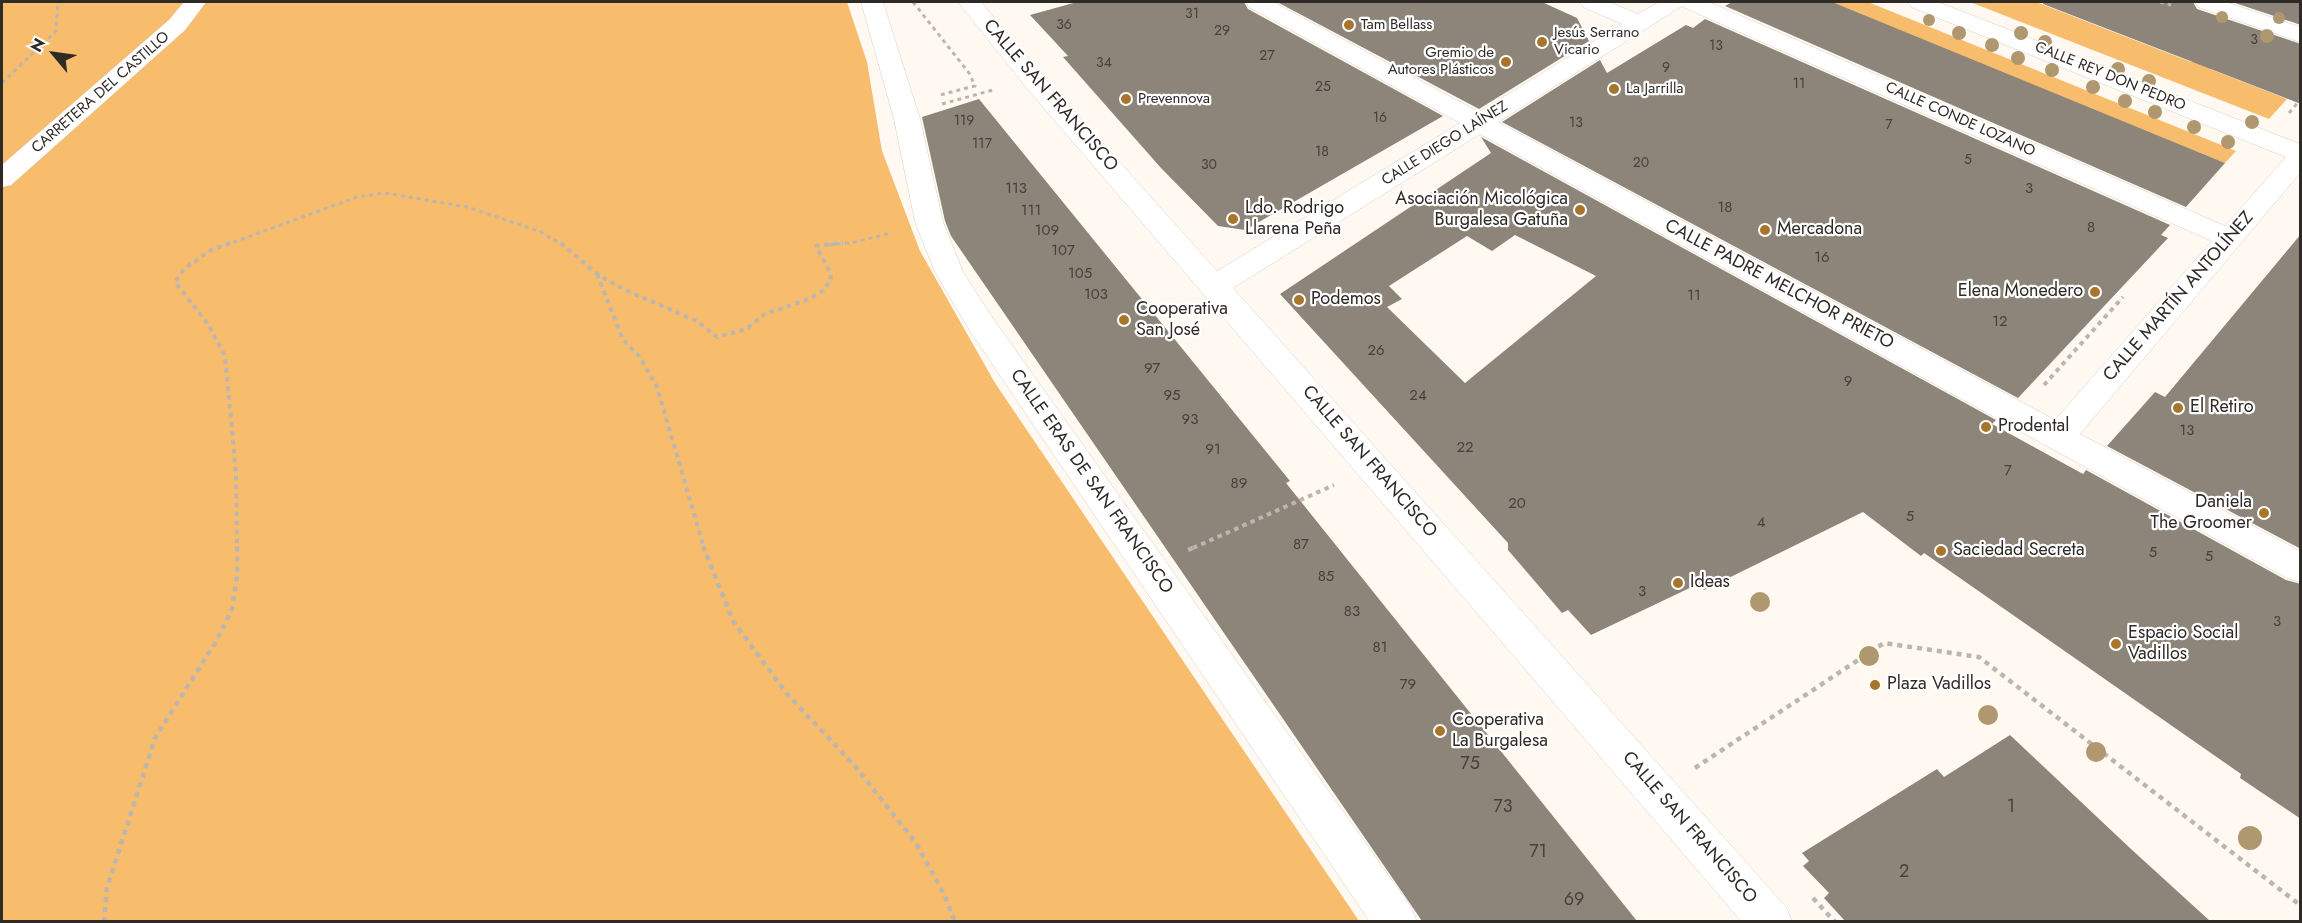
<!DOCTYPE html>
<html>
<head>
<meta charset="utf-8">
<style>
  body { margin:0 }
  #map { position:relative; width:2302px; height:923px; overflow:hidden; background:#fff9f1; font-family:Jost,sans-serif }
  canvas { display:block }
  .frame { position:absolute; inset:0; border:3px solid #2e2a26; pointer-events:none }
  .north { position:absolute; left:24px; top:24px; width:60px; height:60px; -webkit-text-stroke:4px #fff; paint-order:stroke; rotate:299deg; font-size:16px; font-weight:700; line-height:24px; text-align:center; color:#2e2a26 }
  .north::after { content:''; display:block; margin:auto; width:21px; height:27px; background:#2e2a26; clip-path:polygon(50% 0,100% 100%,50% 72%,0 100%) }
</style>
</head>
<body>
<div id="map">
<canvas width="2302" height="923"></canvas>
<div class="frame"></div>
<div class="north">N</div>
</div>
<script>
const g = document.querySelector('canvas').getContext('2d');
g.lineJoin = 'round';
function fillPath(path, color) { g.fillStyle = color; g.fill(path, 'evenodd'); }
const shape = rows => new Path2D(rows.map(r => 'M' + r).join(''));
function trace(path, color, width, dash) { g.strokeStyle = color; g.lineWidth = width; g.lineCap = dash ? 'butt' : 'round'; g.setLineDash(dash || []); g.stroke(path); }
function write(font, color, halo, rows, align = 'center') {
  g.font = font + ' Jost,sans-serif'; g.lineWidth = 4.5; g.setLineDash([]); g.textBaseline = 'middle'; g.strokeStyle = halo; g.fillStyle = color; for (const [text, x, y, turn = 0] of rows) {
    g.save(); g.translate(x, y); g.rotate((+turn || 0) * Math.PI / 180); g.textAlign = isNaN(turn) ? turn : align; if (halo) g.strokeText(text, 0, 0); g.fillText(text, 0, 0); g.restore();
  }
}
const green = shape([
  [2,2,847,2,867,62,882,151,920,251,995,383,1359,921,2,922],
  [1828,2,1868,2,2236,151,2225,163],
  [1970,2,2036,2,2191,62,2205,50,2222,56,2210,69,2287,99,2269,119]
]);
const building = shape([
  [1077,2,1244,2,1248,9,1443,116,1245,230,1218,226,1161,168,1063,57,1068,56,1030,15],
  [1277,2,1542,2,1577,18,1589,41,1479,109],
  [1732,2,1832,2,2225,163,2186,207,1725,6],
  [2043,2,2193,2,2197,9,2301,44,2301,104,2043,4],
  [2232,2,2301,2,2301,25],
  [1705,19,2170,225,2161,235,2168,238,2018,398,1502,122,1600,60,1607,73,1686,25,1693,28],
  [979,99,1290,481,1286,483,1637,921,1422,921,951,236,945,221,922,117],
  [1481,137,1996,420,1992,424,2083,474,2086,470,2286,580,2301,584,2301,819,2240,778,2241,774,1924,553,1921,556,1863,512,1704,590,1698,584,1591,635,1568,610,1562,613,1508,550,1508,543,1280,294,1491,153],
  [1515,235,1596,276,1465,383,1387,307,1402,299,1389,286,1467,236,1492,251],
  [2301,234,2301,549,2107,446,2155,392,2165,397],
  [2010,735,2131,849,2210,921,1845,921,1824,898,1829,893,1803,866,1809,861,1802,853,1937,769,1944,777]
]);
const pathFar2 = shape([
  [913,2,969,73,975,86,940,95],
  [2160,2,2171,5],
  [2,83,56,31,58,2],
  [942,104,993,90],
  [2289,113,2300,100],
  [226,245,357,197,385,193,467,207,539,231,563,245],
  [829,245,855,242,891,233]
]);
const pathFar1 = shape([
  [230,243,211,250,185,268,175,282,208,324,225,356,236,472,237,548],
  [561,243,597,274,625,290,697,321,717,337,746,329,765,314,809,299,823,291,831,280,830,272,816,246,843,243],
  [597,274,623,340,640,357,657,387,704,548],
  [2044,385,2123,297],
  [1193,548,1334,485]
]);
const path = shape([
  [703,546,733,621,787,694,854,765,916,843,944,894,955,922],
  [1188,550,1197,546],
  [1695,768,1884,643,1979,657,2300,905],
  [1813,898,1835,922],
  [104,922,107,888,155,738,217,640,232,609,237,576,237,546]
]);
const minor = shape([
  [184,2,206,2,185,30,11,185,2,187,2,165,169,20,184,2],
  [861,2,883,2,920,119,943,222,963,272,992,317,1411,907,1417,922,1370,922,970,331,935,272,915,222,894,119,861,2],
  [958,2,981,2,1048,82,1217,271,1460,123,1249,7,1246,2,1273,2,1479,112,1622,24,1583,7,1580,2,1609,2,1638,14,1659,2,1709,2,2225,226,2286,157,1911,7,1908,2,1938,2,2300,144,2300,173,2080,434,2300,551,2300,582,2287,578,1480,134,1233,288,1786,907,1792,922,1742,922,1030,92,958,2],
  [1682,6,1683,7,2212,241,2055,420,1498,122,1682,6],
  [2195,2,2226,2,2300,27,2300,42,2198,7,2195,2]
]);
const trees = [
  [2222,17,6],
  [2279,18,6],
  [1929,20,6],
  [1959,33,7],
  [2021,33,7],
  [2267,36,7],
  [2045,42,7],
  [1992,45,7],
  [2018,58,7],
  [2118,69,7],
  [2052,70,7],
  [2149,81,7],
  [2093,87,7],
  [2125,101,7],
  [2155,112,7],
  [2252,122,7],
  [2194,127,7],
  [2228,142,7],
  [1760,602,10],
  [1869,656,10],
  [1988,715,10],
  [2096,752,10],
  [2250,838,12]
];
const markers = [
  [1349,25,6,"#a7752c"],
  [1542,42,6,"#a7752c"],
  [1506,62,6,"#a7752c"],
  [1614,89,6,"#a7752c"],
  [1126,99,6,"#a7752c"],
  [1580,210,6,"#a7752c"],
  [1233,219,6,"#a7752c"],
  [1765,230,6,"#a7752c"],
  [2095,292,6,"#a7752c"],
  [1299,300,6,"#a7752c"],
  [1124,320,6,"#a7752c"],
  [2178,408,6,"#a7752c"],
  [1986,427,6,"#a7752c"],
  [2264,513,6,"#a7752c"],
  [1941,551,6,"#a7752c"],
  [1678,583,6,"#a7752c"],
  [2116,644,6,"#a7752c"],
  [1875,685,6,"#a7752c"],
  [1440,731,6,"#a7752c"]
];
const farNumbernames = [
  ["31",1192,15],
  ["36",1064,26],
  ["29",1222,32],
  ["3",2254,41],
  ["13",1716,47],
  ["27",1267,57],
  ["34",1104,64],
  ["9",1666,69],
  ["11",1799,85],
  ["25",1323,88],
  ["16",1380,119],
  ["119",964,122],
  ["13",1576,124],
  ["7",1889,126],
  ["117",982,145],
  ["18",1322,153],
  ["5",1968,161],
  ["20",1641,164],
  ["30",1209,166]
];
const farPoinames = [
  ["Tam Bellass",1361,25],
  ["Jesús Serrano",1554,33],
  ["Vicario",1554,50],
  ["Gremio de",1494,53,"right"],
  ["Autores Plásticos",1494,70,"right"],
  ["La Jarrilla",1626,89],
  ["Prevennova",1138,99]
];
const farStreetnames = [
  ["CALLE REY DON PEDRO",2110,77,22],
  ["CARRETERA DEL CASTILLO",101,93,-41],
  ["CALLE CONDE LOZANO",1960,120,24],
  ["CALLE DIEGO LAÍNEZ",1445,144,-32]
];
const numberNames = [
  ["113",1016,189],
  ["3",2029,189],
  ["18",1725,208],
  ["111",1031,211],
  ["8",2091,228],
  ["109",1047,231],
  ["107",1063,251],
  ["16",1822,258],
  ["105",1080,274],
  ["103",1096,295],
  ["11",1694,296],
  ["12",2000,322],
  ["26",1376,351],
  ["97",1152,369],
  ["9",1848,382],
  ["95",1172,396],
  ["24",1418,396],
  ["93",1190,420],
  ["13",2187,431],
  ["22",1465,448],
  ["91",1213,450],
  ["7",2008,471],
  ["89",1239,484],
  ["20",1517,504],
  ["5",1910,517],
  ["4",1761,523],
  ["87",1301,545],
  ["5",2153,553],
  ["5",2209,557],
  ["85",1326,577],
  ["3",1642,592],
  ["83",1352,612],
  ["3",2277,622],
  ["81",1380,648],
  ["79",1408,685]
];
const streetNames = [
  ["CALLE SAN FRANCISCO",1050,96,49],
  ["CALLE PADRE MELCHOR PRIETO",1779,285,28],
  ["CALLE MARTÍN ANTOLÍNEZ",2179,297,-49],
  ["CALLE SAN FRANCISCO",1369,462,49],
  ["CALLE ERAS DE SAN FRANCISCO",1091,482,55],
  ["CALLE SAN FRANCISCO",1689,828,49]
];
const poiNames = [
  ["Asociación Micológica",1568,200,"right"],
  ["Burgalesa Gatuña",1568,221,"right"],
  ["Ldo. Rodrigo",1245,209],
  ["Llarena Peña",1245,230],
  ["Mercadona",1777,230],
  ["Elena Monedero",2083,292,"right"],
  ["Podemos",1311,300],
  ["Cooperativa",1136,310],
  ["San José",1136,331],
  ["El Retiro",2190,408],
  ["Prodental",1998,427],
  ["Daniela",2252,503,"right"],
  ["The Groomer",2252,524,"right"],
  ["Saciedad Secreta",1953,551],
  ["Ideas",1690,583],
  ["Espacio Social",2128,634],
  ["Vadillos",2128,655],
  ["Plaza Vadillos",1887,685],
  ["Cooperativa",1452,721],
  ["La Burgalesa",1452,742]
];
const nearNumbernames = [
  ["75",1470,765],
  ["73",1503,808],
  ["1",2011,808],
  ["71",1538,853],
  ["2",1904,873],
  ["69",1574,901]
];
fillPath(green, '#f8bc6d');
fillPath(building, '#8e857a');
trace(minor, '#d9cfc3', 1);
trace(pathFar2, '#bbb6af', 3, [4, 4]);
trace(pathFar1, '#bbb6af', 4, [4.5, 4.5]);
trace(path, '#bbb6af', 4.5, [5, 5]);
fillPath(minor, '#fff');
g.fillStyle = '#af976f';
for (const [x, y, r] of trees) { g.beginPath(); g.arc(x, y, r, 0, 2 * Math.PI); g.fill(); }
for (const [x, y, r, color] of markers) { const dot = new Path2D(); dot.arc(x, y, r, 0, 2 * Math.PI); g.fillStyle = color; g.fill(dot); trace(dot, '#fff', 2); }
write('14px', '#46413b', null, farNumbernames);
write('15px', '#2e2a26', '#fff', farPoinames, 'left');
write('15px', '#2e2a26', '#fff', farStreetnames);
write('15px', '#46413b', null, numberNames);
write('18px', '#2e2a26', '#fff', streetNames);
write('18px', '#2e2a26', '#fff', poiNames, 'left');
write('18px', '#46413b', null, nearNumbernames);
</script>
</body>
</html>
